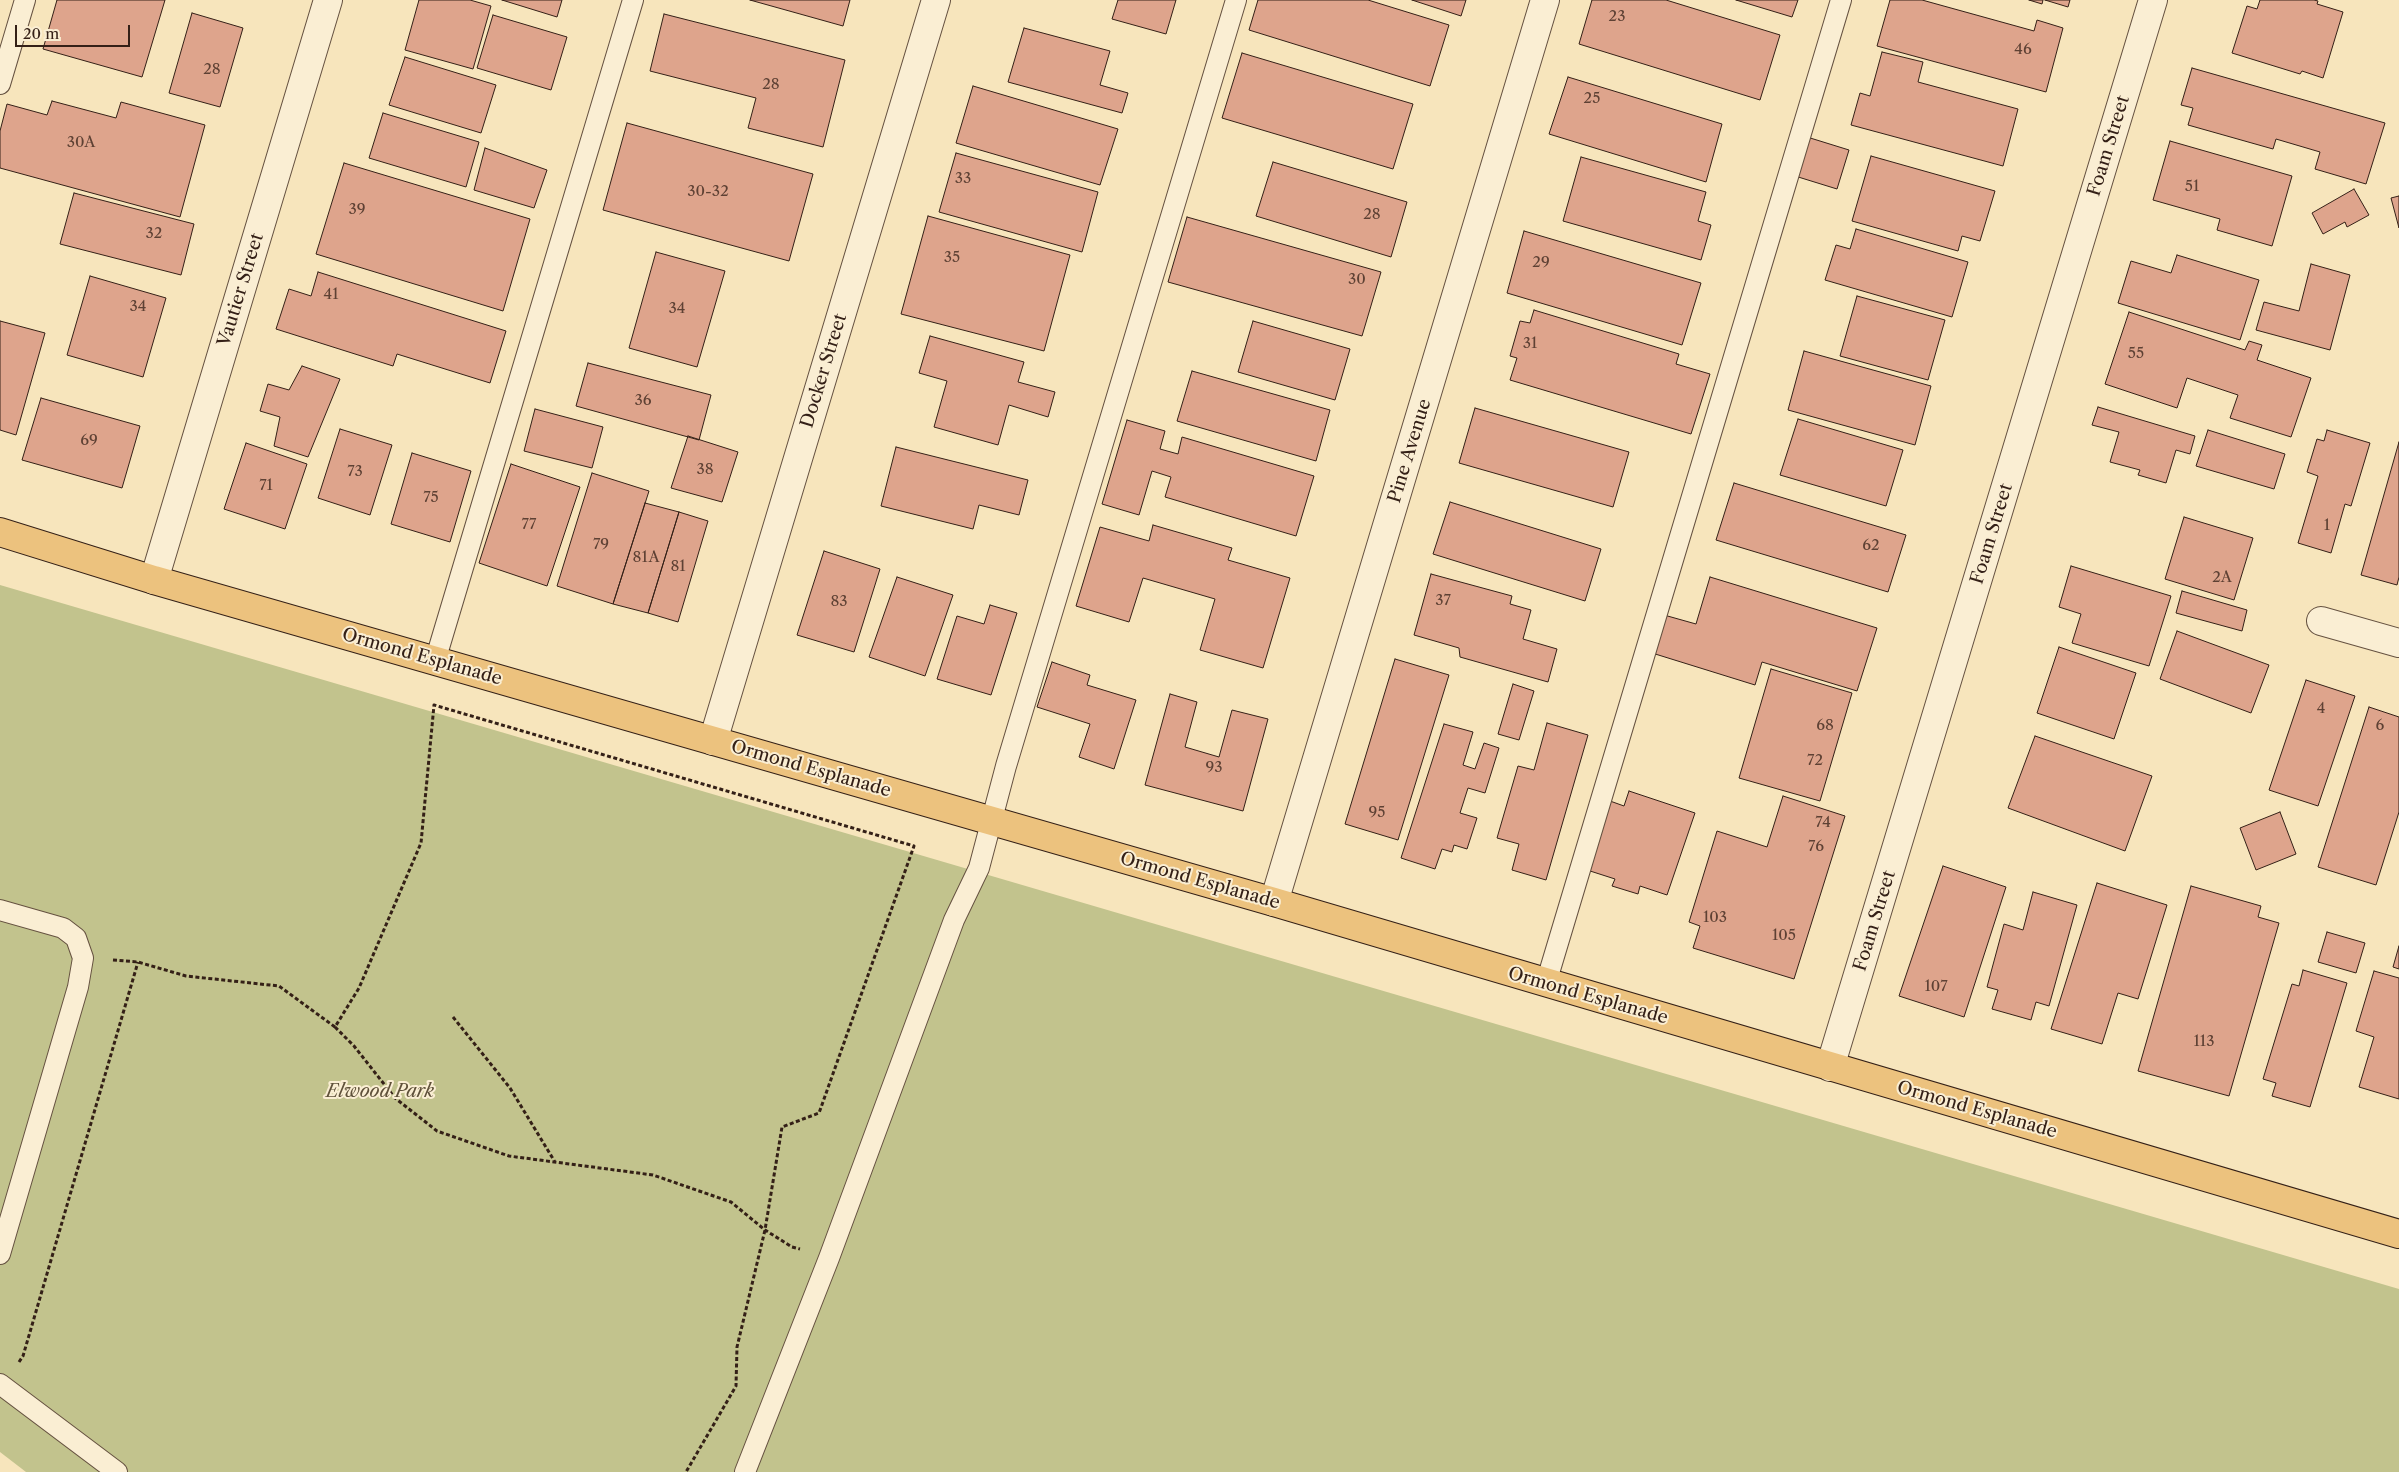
<!DOCTYPE html>
<html>
<head>
<meta charset="utf-8">
<style>
  body { margin:0 }
  #map { position:relative; width:2399px; height:1472px; overflow:hidden; background:#f7e5bc; font-family:"Libre Caslon Text",serif }
  canvas { display:block }
  .scale { position:absolute; left:15px; top:25px; width:115px; height:22px; box-sizing:border-box; border:2px solid #342017; border-top:0; padding-left:6px; font-size:15px; line-height:18px; white-space:nowrap; color:#342017; -webkit-text-stroke:4px #faeed3; paint-order:stroke }
</style>
</head>
<body>
<div id="map">
<canvas width="2399" height="1472"></canvas>
<div class="scale">20 m</div>
</div>
<script>
const g = document.querySelector('canvas').getContext('2d');
g.lineJoin = 'round';
function fillPath(path, color) { g.fillStyle = color; g.fill(path, 'evenodd'); }
const shape = rows => new Path2D(rows.map(r => 'M' + r).join(''));
function trace(path, color, width, dash) { g.strokeStyle = color; g.lineWidth = width; g.lineCap = dash ? 'butt' : 'round'; g.setLineDash(dash || []); g.stroke(path); }
function write(font, color, halo, rows, align = 'center') {
  g.font = font + ' "Libre Caslon Text",serif'; g.lineWidth = 4; g.setLineDash([]); g.textBaseline = 'middle'; g.strokeStyle = halo; g.fillStyle = color; for (const [text, x, y, turn = 0] of rows) {
    g.save(); g.translate(x, y); g.rotate((+turn || 0) * Math.PI / 180); g.textAlign = isNaN(turn) ? turn : align; if (halo) g.strokeText(text, 0, 0); g.fillText(text, 0, 0); g.restore();
  }
}
const green = shape([
  [0,585,2399,1289,2399,1472,26,1472,0,1452]
]);
const building = shape([
  [57,0,165,0,142,77,43,49,57,0],
  [419,0,470,0,491,6,473,69,405,50,419,0],
  [502,0,562,0,557,17,502,0],
  [750,0,850,0,843,26,750,0],
  [1118,0,1176,0,1166,34,1112,19,1118,0],
  [1258,0,1368,0,1449,25,1430,86,1249,30,1258,0],
  [1412,0,1466,0,1461,16,1412,0],
  [1592,0,1666,0,1780,35,1760,100,1579,44,1592,0],
  [1736,0,1798,0,1792,17,1736,0],
  [1890,0,1922,0,2034,31,2037,20,2063,28,2046,92,1877,46,1890,0],
  [2029,0,2043,0,2042,4,2029,0],
  [2045,0,2070,0,2068,7,2045,0],
  [2260,0,2314,0,2318,1,2317,4,2343,12,2323,78,2302,71,2300,74,2232,53,2247,6,2257,9,2260,0],
  [192,13,243,28,220,107,169,93,192,13],
  [664,14,845,60,823,147,748,128,756,98,650,71,664,14],
  [493,15,567,37,551,90,477,68,493,15],
  [1024,28,1110,51,1100,85,1128,93,1122,113,1008,82,1024,28],
  [1882,52,1923,62,1918,82,2018,109,2003,166,1851,125,1860,93,1870,96,1882,52],
  [1242,53,1413,104,1393,169,1222,118,1242,53],
  [405,57,496,85,481,133,389,105,405,57],
  [2192,68,2385,123,2366,184,2315,169,2320,152,2276,139,2273,149,2188,125,2193,108,2181,105,2192,68],
  [1568,77,1722,124,1706,182,1549,134,1568,77],
  [973,86,1118,129,1100,185,956,143,973,86],
  [52,101,116,118,121,102,205,125,180,217,0,168,0,131,7,104,47,115,52,101],
  [383,113,479,142,466,187,369,158,383,113],
  [627,123,813,174,789,261,603,210,627,123],
  [1807,137,1849,150,1837,189,1795,176,1807,137],
  [2170,141,2292,176,2272,246,2217,230,2220,219,2153,200,2170,141],
  [485,148,547,170,534,208,474,190,485,148],
  [956,153,1098,192,1082,252,939,212,956,153],
  [1871,156,1995,191,1980,241,1962,236,1958,251,1852,221,1871,156],
  [1581,157,1706,192,1698,221,1711,225,1701,260,1563,221,1581,157],
  [1273,162,1407,202,1391,257,1256,216,1273,162],
  [344,163,530,219,503,311,316,254,344,163],
  [2354,189,2369,215,2347,227,2345,222,2323,234,2312,213,2354,189],
  [74,193,194,224,181,275,60,244,74,193],
  [2399,196,2399,228,2391,198,2399,196],
  [928,216,1070,255,1044,351,901,314,928,216],
  [1187,217,1381,272,1362,336,1168,282,1187,217],
  [1856,229,1968,262,1952,317,1825,280,1836,245,1850,249,1856,229],
  [1524,231,1701,283,1682,345,1507,293,1524,231],
  [656,252,725,271,697,367,629,348,656,252],
  [2177,255,2259,280,2240,340,2118,303,2131,261,2171,273,2177,255],
  [2311,264,2350,275,2330,350,2256,330,2264,302,2299,311,2311,264],
  [318,272,506,331,490,383,397,354,393,366,276,329,289,289,311,296,318,272],
  [90,276,166,298,143,377,67,355,90,276],
  [1857,296,1945,320,1928,380,1840,356,1857,296],
  [1534,310,1679,354,1676,364,1710,374,1691,434,1510,380,1517,358,1510,356,1520,321,1530,323,1534,310],
  [2129,312,2245,350,2249,341,2262,345,2257,360,2311,378,2291,437,2230,418,2238,395,2187,378,2177,408,2105,384,2129,312],
  [0,321,45,333,16,435,0,430,0,321],
  [1253,321,1350,349,1335,400,1238,372,1253,321],
  [930,336,1024,362,1018,382,1055,392,1048,417,1009,405,998,445,934,427,947,381,919,373,930,336],
  [1804,351,1931,386,1915,445,1788,410,1804,351],
  [588,363,711,395,699,440,576,406,588,363],
  [302,366,340,379,308,457,274,446,280,417,260,411,268,384,289,390,302,366],
  [1192,371,1330,410,1316,461,1177,421,1192,371],
  [41,398,140,426,122,488,22,460,41,398],
  [2098,407,2195,436,2190,454,2176,450,2166,483,2138,475,2140,470,2110,462,2119,432,2092,425,2098,407],
  [1475,408,1629,452,1613,507,1459,463,1475,408],
  [535,409,603,427,592,468,524,451,535,409],
  [1798,419,1903,450,1886,506,1780,475,1798,419],
  [1127,420,1165,431,1160,449,1178,454,1182,437,1314,476,1296,536,1165,497,1171,477,1152,471,1139,515,1102,504,1127,420],
  [340,429,392,445,370,515,318,498,340,429],
  [2208,430,2285,454,2274,489,2196,466,2208,430],
  [2327,430,2370,443,2351,506,2345,504,2331,553,2298,543,2318,476,2307,472,2317,439,2324,441,2327,430],
  [688,436,738,452,722,502,671,488,688,436],
  [2399,442,2399,577,2397,585,2361,575,2399,442],
  [246,443,307,464,285,529,224,509,246,443],
  [896,447,1028,480,1019,515,979,505,973,529,881,506,896,447],
  [412,453,471,471,450,542,391,524,412,453],
  [511,464,580,487,547,586,479,563,511,464],
  [592,473,649,491,613,604,557,586,592,473],
  [1734,483,1906,535,1888,592,1716,540,1734,483],
  [1450,502,1601,549,1585,601,1433,554,1450,502],
  [645,503,679,512,648,613,613,604,645,503],
  [679,512,708,521,678,622,648,613,679,512],
  [2184,517,2253,538,2234,600,2165,579,2184,517],
  [1153,525,1232,548,1228,560,1290,578,1263,668,1200,650,1215,599,1143,578,1129,622,1076,606,1100,527,1149,541,1153,525],
  [824,551,880,569,854,652,797,635,824,551],
  [2071,566,2171,596,2149,666,2072,643,2081,614,2059,607,2071,566],
  [1431,574,1512,596,1510,604,1531,610,1523,639,1557,649,1548,682,1460,657,1459,648,1414,635,1431,574],
  [897,577,953,595,925,676,869,657,897,577],
  [1710,577,1877,628,1857,691,1762,662,1755,685,1652,653,1664,615,1696,624,1710,577],
  [2182,591,2247,610,2242,631,2176,613,2182,591],
  [990,605,1017,613,991,695,937,679,957,616,984,624,990,605],
  [2177,631,2269,665,2251,713,2160,679,2177,631],
  [2059,647,2136,673,2114,739,2037,713,2059,647],
  [1395,659,1449,675,1398,840,1345,824,1395,659],
  [1052,662,1090,675,1087,685,1136,700,1114,769,1079,757,1090,724,1037,707,1052,662],
  [1771,669,1852,693,1820,801,1739,778,1771,669],
  [2306,680,2355,696,2318,806,2269,790,2306,680],
  [1513,684,1534,691,1519,740,1498,734,1513,684],
  [1170,694,1197,702,1185,747,1219,757,1232,710,1268,719,1243,811,1145,785,1170,694],
  [2369,707,2399,717,2399,812,2376,885,2318,867,2369,707],
  [1547,723,1588,735,1546,880,1512,870,1519,844,1497,838,1518,766,1534,770,1547,723],
  [1444,724,1473,732,1463,765,1475,769,1484,743,1499,748,1485,793,1468,788,1460,813,1477,818,1467,849,1454,845,1452,852,1442,849,1435,869,1401,858,1444,724],
  [2035,736,2152,776,2125,851,2008,808,2035,736],
  [1629,791,1695,813,1667,895,1640,886,1638,894,1612,886,1615,879,1587,870,1610,801,1624,806,1629,791],
  [1783,796,1845,816,1794,979,1693,948,1700,926,1689,922,1717,831,1767,847,1783,796],
  [2280,812,2296,854,2256,870,2240,828,2280,812],
  [1943,866,2006,887,1964,1017,1899,996,1943,866],
  [2097,883,2167,905,2138,999,2118,993,2102,1044,2051,1029,2097,883],
  [2191,886,2261,906,2258,917,2279,923,2229,1096,2138,1071,2191,886],
  [2033,892,2077,905,2049,1006,2036,1002,2031,1020,1992,1009,1998,990,1987,987,2004,924,2023,930,2033,892],
  [2327,932,2365,943,2356,973,2318,962,2327,932],
  [2399,946,2399,969,2393,967,2399,946],
  [2303,970,2347,983,2310,1107,2272,1096,2276,1083,2263,1079,2292,984,2299,986,2303,970],
  [2374,971,2399,978,2399,1099,2359,1087,2374,1037,2356,1031,2374,971]
]);
const path = shape([
  [113,960,138,962,186,976,279,986,335,1027,359,988,421,843,434,705,914,846,819,1113,782,1127,765,1230,737,1347,736,1386,686,1472],
  [453,1017,510,1088,555,1162],
  [335,1027,354,1046,395,1098,437,1131,509,1156,653,1175,731,1202,765,1230,792,1247,800,1249],
  [19,1362,23,1356,138,962]
]);
const lane = shape([
  [0,84,25,0],
  [435,661,633,0],
  [0,910,63,928,76,938,83,958,78,987,0,1254],
  [1546,983,1841,0],
  [0,1384,117,1472],
  [745,1472,829,1258,954,920,979,868,1006,766,1236,0]
]);
const street = shape([
  [154,580,328,0],
  [2321,621,2399,643],
  [713,741,936,0],
  [1274,902,1545,0],
  [1830,1067,2153,0]
]);
const primary = shape([
  [0,532,154,580,1274,902,2399,1234]
]);
const numberNames = [
  ["23",1617,17],
  ["46",2023,50],
  ["28",212,70],
  ["28",771,85],
  ["25",1592,99],
  ["30A",81,143],
  ["33",963,179],
  ["51",2192,187],
  ["30-32",708,192],
  ["39",357,210],
  ["28",1372,215],
  ["32",154,234],
  ["35",952,258],
  ["29",1541,263],
  ["30",1357,280],
  ["41",331,295],
  ["34",138,307],
  ["34",677,309],
  ["31",1530,344],
  ["55",2136,354],
  ["36",643,401],
  ["69",89,441],
  ["38",705,470],
  ["73",355,472],
  ["71",266,486],
  ["75",431,498],
  ["77",529,525],
  ["1",2327,526],
  ["79",601,545],
  ["62",1871,546],
  ["81A",646,558],
  ["81",678,567],
  ["2A",2222,578],
  ["37",1443,601],
  ["83",839,602],
  ["4",2321,709],
  ["68",1825,726],
  ["6",2380,726],
  ["72",1815,761],
  ["93",1214,768],
  ["95",1377,813],
  ["74",1823,823],
  ["76",1816,847],
  ["103",1715,918],
  ["105",1784,936],
  ["107",1936,987],
  ["113",2204,1042]
];
const streetNames = [
  ["Foam Street",2109,146,-73],
  ["Vautier Street",241,290,-73],
  ["Docker Street",824,371,-73],
  ["Pine Avenue",1410,451,-73],
  ["Foam Street",1992,534,-73],
  ["Ormond Esplanade",422,657,16],
  ["Ormond Esplanade",811,769,16],
  ["Ormond Esplanade",1200,881,16],
  ["Foam Street",1875,921,-73],
  ["Ormond Esplanade",1588,996,16],
  ["Ormond Esplanade",1977,1110,16]
];
const parkNames = [
  ["Elwood Park",380,1092]
];
fillPath(green, '#c2c38d');
fillPath(building, '#dea48c');
trace(building, '#342017', 1);
trace(lane, '#655140', 22);
trace(street, '#655140', 30);
trace(primary, '#342017', 30);
trace(path, '#342017', 3, [4, 2.5]);
trace(lane, '#faeed3', 20);
trace(street, '#faeed3', 28);
trace(primary, '#ecc27e', 28);
write('15px', '#5e4134', null, numberNames);
write('18px', '#342017', '#faeed3', streetNames);
write('italic 18px', '#5f513a', '#faeed3', parkNames);
</script>
</body>
</html>
